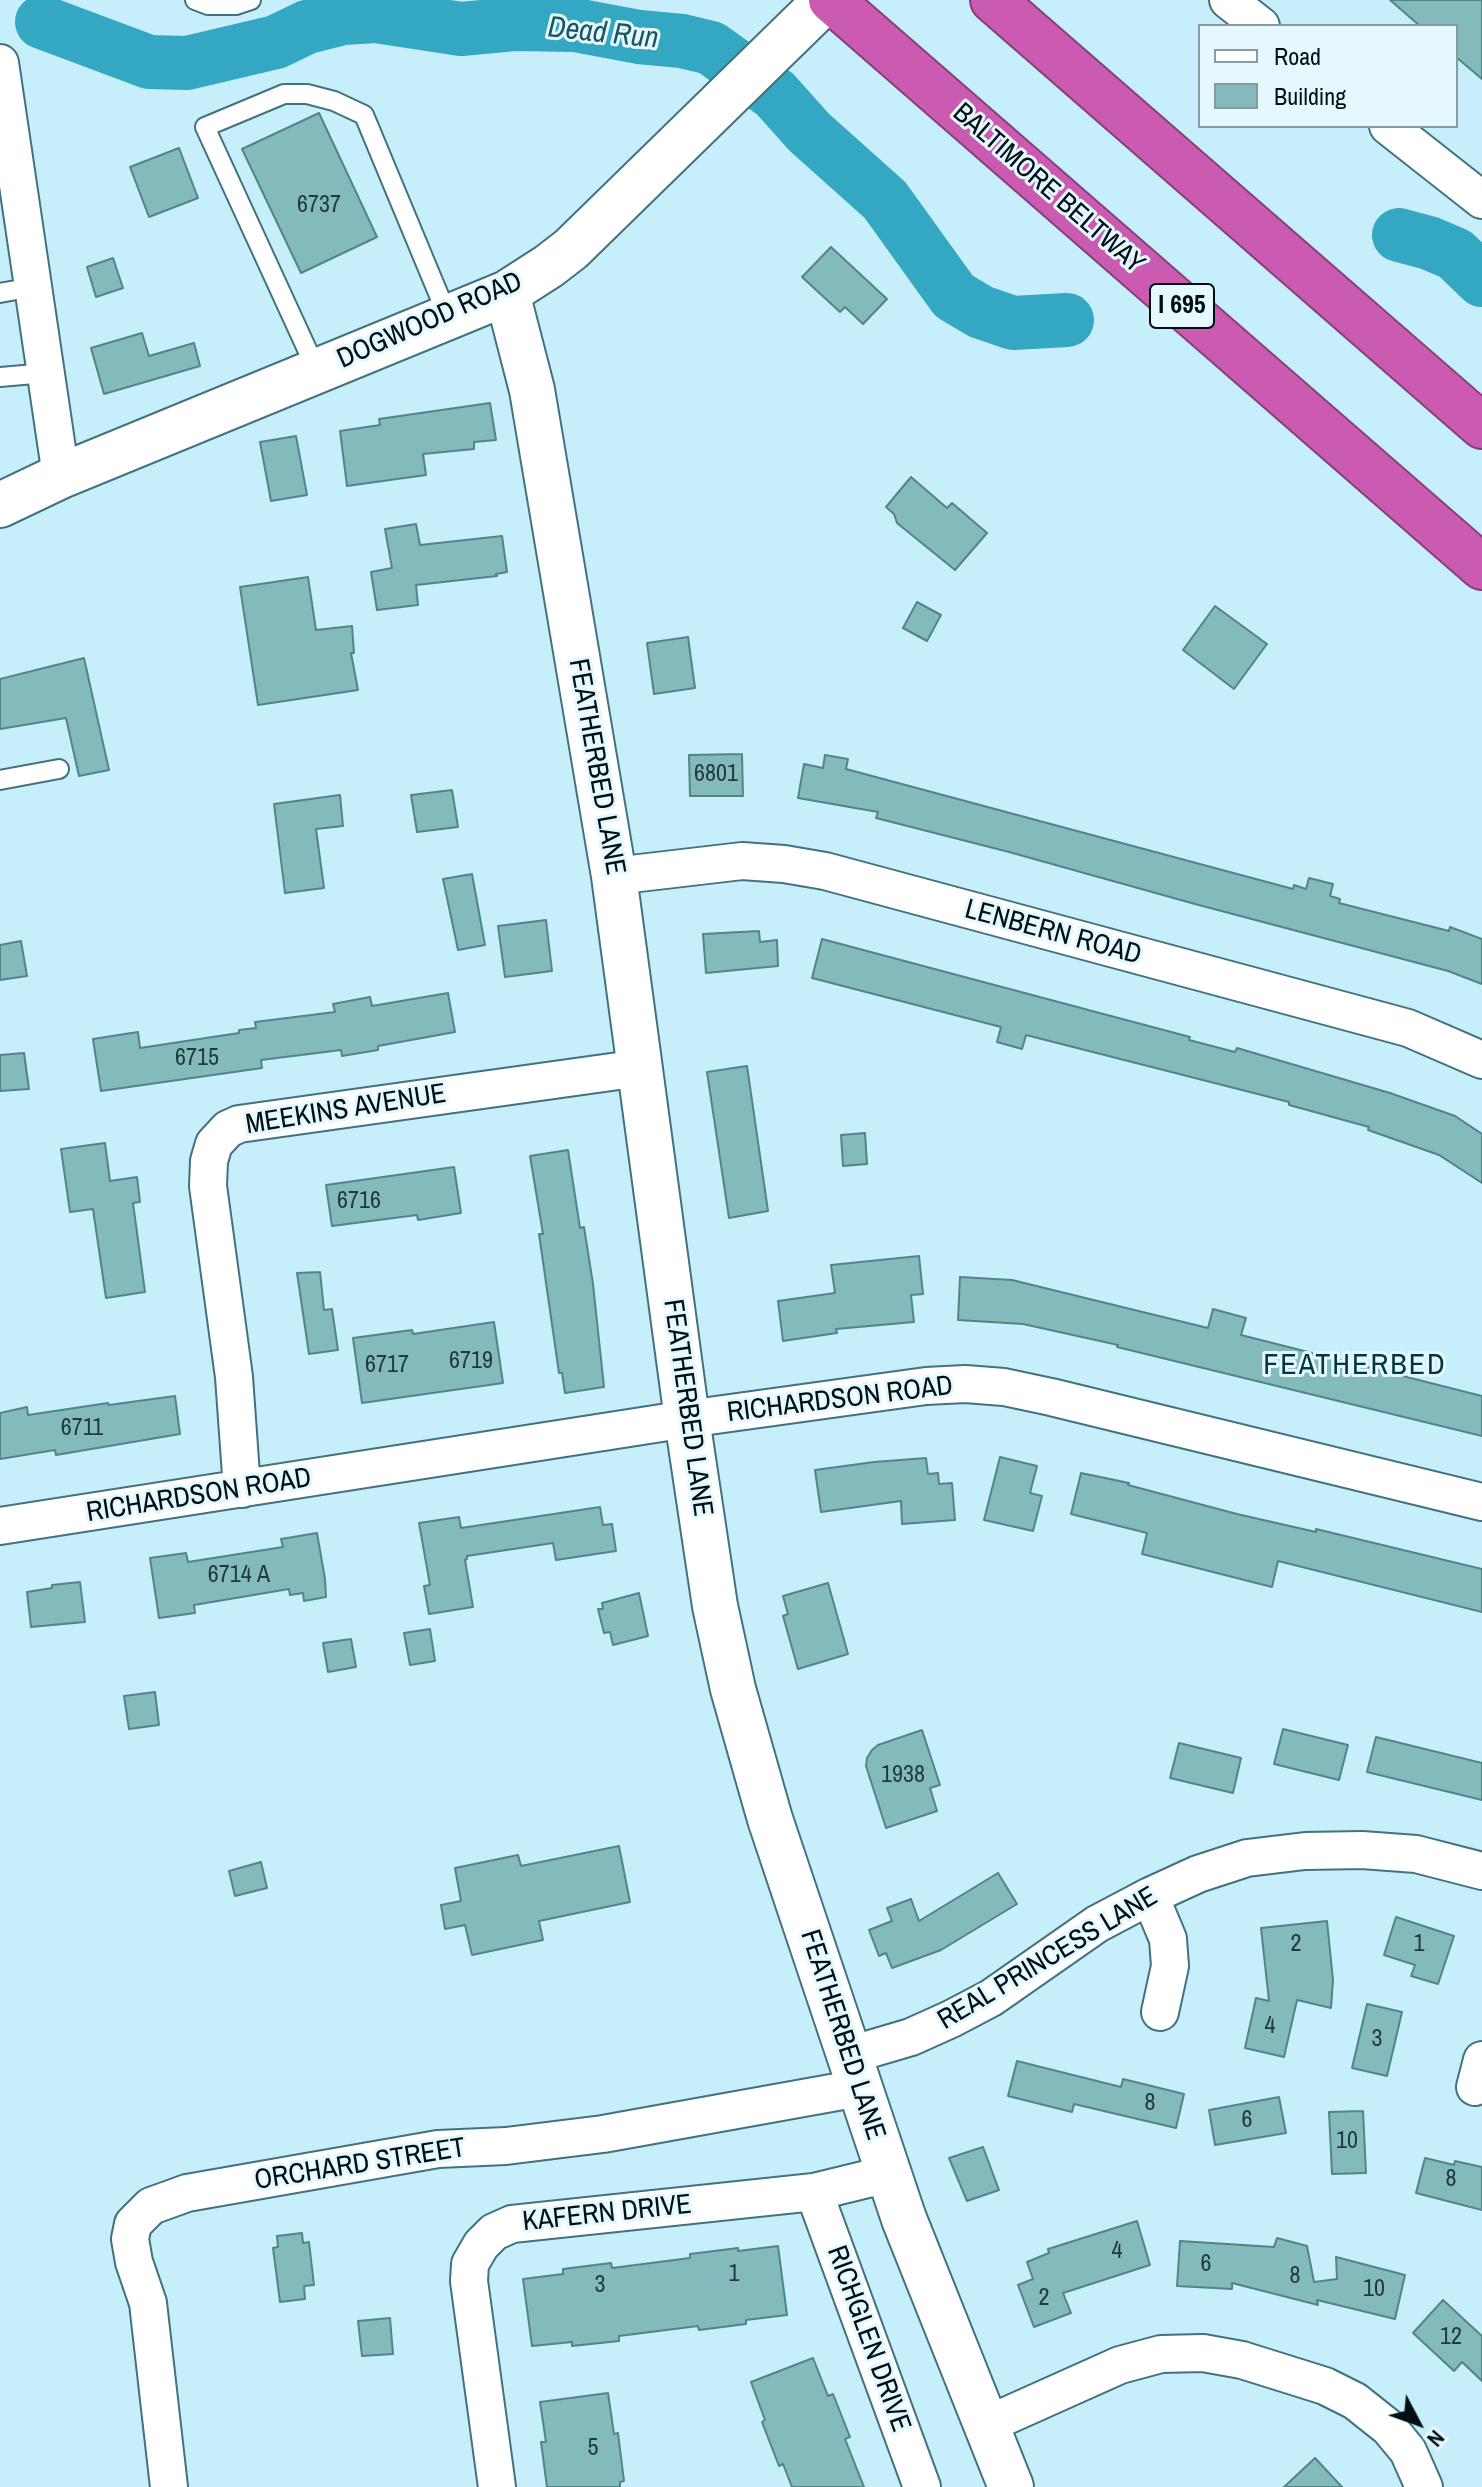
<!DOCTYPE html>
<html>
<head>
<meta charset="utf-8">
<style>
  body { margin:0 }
  #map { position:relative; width:1482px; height:2487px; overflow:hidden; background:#c6effb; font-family:"Archivo Narrow",sans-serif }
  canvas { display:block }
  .legend { position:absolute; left:1198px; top:24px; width:260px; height:104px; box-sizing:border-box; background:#e4f8fe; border:2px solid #899ba1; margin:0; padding:10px 14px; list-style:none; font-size:24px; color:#000f15 }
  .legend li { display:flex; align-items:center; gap:16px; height:40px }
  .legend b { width:40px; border:2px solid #899ba1 }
  .north { position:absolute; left:1378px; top:2383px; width:80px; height:80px; -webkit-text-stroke:6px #e4f8fe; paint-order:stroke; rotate:131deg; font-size:22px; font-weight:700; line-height:32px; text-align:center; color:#000f15 }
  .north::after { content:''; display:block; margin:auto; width:28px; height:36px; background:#000f15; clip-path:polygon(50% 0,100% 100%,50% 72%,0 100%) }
</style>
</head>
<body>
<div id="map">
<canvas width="1482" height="2487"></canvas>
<ul class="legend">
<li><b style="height:10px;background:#fff"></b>Road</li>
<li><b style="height:22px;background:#83babb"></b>Building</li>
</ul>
<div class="north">N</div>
</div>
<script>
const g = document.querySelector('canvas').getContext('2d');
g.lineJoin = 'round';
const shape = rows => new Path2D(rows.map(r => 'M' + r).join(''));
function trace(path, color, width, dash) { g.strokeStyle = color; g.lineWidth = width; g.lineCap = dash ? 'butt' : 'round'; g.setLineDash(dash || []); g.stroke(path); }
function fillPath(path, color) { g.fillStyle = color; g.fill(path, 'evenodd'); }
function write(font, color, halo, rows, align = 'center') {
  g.font = font + ' "Archivo Narrow",sans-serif'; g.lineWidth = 6; g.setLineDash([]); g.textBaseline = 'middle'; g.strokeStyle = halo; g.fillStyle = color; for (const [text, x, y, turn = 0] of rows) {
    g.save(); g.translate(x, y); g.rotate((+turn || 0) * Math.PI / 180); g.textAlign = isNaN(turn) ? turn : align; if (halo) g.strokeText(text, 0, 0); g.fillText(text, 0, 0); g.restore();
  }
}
const river = shape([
  [42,22,149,62,187,63,276,42,307,27,343,18,376,16,461,29,514,24,575,25,639,37,682,41,711,48,775,94,809,132,885,200,954,296,981,312,1013,323,1067,320],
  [1399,235,1429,243,1455,254,1482,280]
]);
const building = shape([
  [1390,0,1482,0,1482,79,1456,57,1456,26,1420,26,1390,0],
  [319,113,377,237,301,273,242,149,319,113],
  [179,148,198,198,149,217,130,167,179,148],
  [831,247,887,299,863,324,845,307,840,312,802,277,831,247],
  [113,258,123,288,96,297,87,267,113,258],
  [142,333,149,356,194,343,200,366,104,394,91,348,142,333],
  [490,403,496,440,474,442,474,449,423,454,426,475,347,486,340,431,380,425,379,419,490,403],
  [296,436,307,495,271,501,260,442,296,436],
  [911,477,947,508,952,503,987,533,955,570,897,523,894,514,886,507,911,477],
  [416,524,420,545,502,536,507,572,496,574,497,576,416,585,418,605,377,610,371,572,392,568,385,529,416,524],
  [308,577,316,630,352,626,354,653,351,653,358,690,258,705,240,587,308,577],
  [917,602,941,615,927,641,903,628,917,602],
  [1215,606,1267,644,1234,689,1183,650,1215,606],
  [688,637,695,688,654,694,647,643,688,637],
  [84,658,109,770,79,776,66,718,0,729,0,679,84,658],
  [742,754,743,796,690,796,689,755,742,754],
  [825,755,848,759,846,769,1293,889,1294,885,1306,889,1309,878,1333,884,1330,896,1340,899,1339,903,1449,931,1450,927,1482,939,1482,984,1448,971,1195,904,1009,852,876,818,878,812,798,798,804,764,823,768,825,755],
  [452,790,458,827,417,832,411,795,452,790],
  [340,795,343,826,316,829,324,888,285,893,274,804,340,795],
  [472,874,485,945,458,950,443,879,472,874],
  [546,920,552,971,505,977,498,926,546,920],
  [759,931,760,942,777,940,778,966,706,973,703,934,759,931],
  [822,939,1111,1016,1190,1037,1189,1040,1235,1052,1237,1048,1390,1093,1455,1116,1482,1134,1482,1183,1439,1155,1368,1130,1369,1127,1289,1105,1289,1102,1026,1035,1022,1049,997,1042,1001,1027,812,978,822,939],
  [21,941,27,976,0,980,0,945,21,941],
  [448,993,455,1032,378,1046,378,1050,342,1056,341,1050,261,1060,262,1068,101,1091,93,1039,138,1032,140,1048,239,1033,239,1030,256,1028,255,1022,335,1012,333,1004,370,997,372,1006,448,993],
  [24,1053,29,1089,0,1091,0,1055,24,1053],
  [747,1066,768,1211,729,1218,707,1072,747,1066],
  [865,1133,867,1164,843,1166,841,1135,865,1133],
  [105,1143,110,1181,137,1177,140,1202,133,1203,145,1292,106,1298,93,1209,70,1212,61,1149,105,1143],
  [568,1150,580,1228,584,1227,593,1284,604,1387,565,1393,562,1373,559,1373,539,1234,543,1234,530,1156,568,1150],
  [454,1167,461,1213,418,1220,417,1215,332,1226,326,1185,454,1167],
  [919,1256,923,1294,911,1295,914,1322,836,1329,837,1333,783,1341,778,1301,835,1293,831,1265,919,1256],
  [320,1272,324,1310,332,1309,338,1350,309,1354,297,1273,320,1272],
  [960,1277,1012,1280,1208,1328,1213,1309,1246,1318,1241,1335,1482,1396,1482,1436,1117,1347,1118,1345,1023,1324,958,1320,960,1277],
  [494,1322,503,1383,362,1403,353,1338,412,1330,413,1334,494,1322],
  [175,1396,180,1434,56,1455,55,1450,0,1459,0,1413,27,1407,28,1415,108,1403,109,1405,175,1396],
  [1000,1457,1037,1466,1030,1493,1042,1496,1033,1531,984,1520,1000,1457],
  [926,1458,928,1474,938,1473,939,1484,952,1483,955,1520,902,1524,901,1501,821,1512,815,1470,874,1462,926,1458],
  [1081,1473,1129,1483,1128,1485,1237,1514,1316,1532,1316,1529,1482,1569,1482,1612,1278,1561,1272,1587,1142,1554,1147,1533,1071,1514,1081,1473],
  [600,1507,603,1525,612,1524,616,1551,556,1560,553,1543,467,1556,467,1559,465,1560,473,1607,429,1614,424,1586,430,1585,419,1523,459,1517,461,1528,600,1507],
  [317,1533,325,1579,326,1597,304,1601,303,1593,290,1595,289,1589,194,1605,195,1613,159,1618,150,1558,186,1553,188,1562,283,1547,281,1539,317,1533],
  [80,1582,85,1622,31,1627,27,1592,52,1588,52,1585,80,1582],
  [828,1583,848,1654,798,1669,783,1616,788,1614,783,1596,828,1583],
  [639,1593,648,1636,613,1645,610,1632,604,1633,598,1609,603,1609,602,1603,639,1593],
  [430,1629,435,1661,410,1665,404,1633,430,1629],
  [351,1639,356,1667,328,1672,323,1643,351,1639],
  [155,1692,159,1725,129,1729,124,1696,155,1692],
  [1283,1729,1348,1745,1339,1780,1274,1764,1283,1729],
  [922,1730,940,1785,930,1788,937,1811,886,1828,866,1766,867,1758,872,1750,878,1745,922,1730],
  [1376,1737,1482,1763,1482,1800,1367,1772,1376,1737],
  [1179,1743,1241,1758,1233,1793,1170,1778,1179,1743],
  [619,1846,630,1902,539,1921,543,1940,472,1955,465,1925,445,1929,441,1905,461,1901,455,1868,518,1855,521,1866,619,1846],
  [261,1862,267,1888,235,1896,229,1871,261,1862],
  [998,1873,1017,1904,941,1950,892,1968,886,1953,879,1956,869,1930,892,1921,887,1908,911,1899,919,1921,998,1873],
  [1396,1917,1454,1936,1438,1984,1411,1976,1415,1965,1384,1955,1396,1917],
  [1327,1921,1333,1980,1331,2008,1297,2000,1284,2057,1245,2048,1256,1998,1269,2001,1261,1928,1327,1921],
  [1367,2004,1402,2012,1387,2076,1352,2068,1367,2004],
  [1017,2061,1121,2087,1123,2079,1184,2094,1176,2128,1074,2104,1072,2112,1008,2096,1017,2061],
  [1279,2097,1286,2133,1215,2145,1209,2110,1279,2097],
  [1363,2111,1366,2173,1332,2174,1329,2112,1363,2111],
  [983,2147,999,2190,967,2201,949,2158,983,2147],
  [1425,2158,1454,2165,1455,2161,1482,2167,1482,2210,1416,2193,1425,2158],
  [1137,2221,1150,2265,1063,2293,1071,2313,1034,2327,1018,2285,1033,2279,1027,2262,1049,2253,1048,2249,1137,2221],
  [302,2233,303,2243,309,2242,314,2285,304,2286,305,2299,280,2302,273,2248,278,2247,277,2236,302,2233],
  [1277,2238,1307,2246,1314,2282,1337,2279,1336,2257,1405,2275,1395,2319,1317,2300,1318,2305,1232,2283,1232,2289,1177,2286,1180,2241,1274,2247,1277,2238],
  [778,2246,787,2315,746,2320,746,2324,699,2330,698,2326,619,2336,619,2341,572,2346,572,2342,532,2346,523,2279,563,2274,563,2269,611,2263,612,2268,690,2258,690,2254,738,2248,738,2251,778,2246],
  [1443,2300,1482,2336,1482,2381,1462,2362,1454,2371,1413,2333,1443,2300],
  [390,2318,393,2354,362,2356,358,2321,390,2318],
  [813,2358,828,2396,833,2394,850,2437,845,2439,864,2487,792,2487,783,2464,779,2466,762,2422,765,2420,751,2382,813,2358],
  [608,2393,614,2434,618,2433,624,2481,620,2482,620,2487,547,2487,541,2442,546,2442,540,2402,608,2393],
  [1315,2458,1342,2487,1284,2487,1315,2458]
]);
const lane = shape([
  [195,0,208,5,236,5,251,0],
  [0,293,33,287],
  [317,371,205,127,284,94,307,94,334,101,364,115,448,317],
  [0,377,46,373],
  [0,780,59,769]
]);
const street = shape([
  [1228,0,1261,26],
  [0,63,61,476],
  [1388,126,1482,200],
  [614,876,742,861,784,864,825,871,1408,1028,1482,1060],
  [242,1489,234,1377,208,1186,209,1161,214,1144,228,1129,239,1124,640,1068],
  [0,1526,687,1419,926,1386,965,1384,1004,1387,1051,1397,1482,1502],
  [1150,1896,1168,1939,1170,1966,1160,2012],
  [850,2055,911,2037,951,2019,991,1998,1097,1924,1150,1896,1198,1874,1247,1858,1305,1851,1362,1850,1416,1854,1482,1871],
  [1475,2087,1482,2060],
  [814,2192,922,2487],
  [986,2425,1120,2365,1161,2354,1203,2353,1242,2360,1325,2386,1355,2401,1389,2428,1408,2451,1424,2487],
  [169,2487,148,2303,134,2262,130,2239,133,2224,151,2206,187,2193,438,2149,506,2146,603,2134,859,2088],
  [497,2487,469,2281,470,2264,481,2245,494,2232,512,2224,814,2192,888,2174]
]);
const secondary = shape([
  [507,293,532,390,614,876,687,1419,715,1606,733,1689,770,1819,904,2219,1011,2487],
  [0,505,61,476,507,293,549,266,571,249,826,0]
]);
const highway = shape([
  [831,0,1482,567],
  [993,0,1482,426]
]);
const numberNames = [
  ["6737",319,206],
  ["6801",716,775],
  ["6715",197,1059],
  ["6716",359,1202],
  ["6719",471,1362],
  ["6717",387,1366],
  ["6711",82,1429],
  ["6714 A",239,1576],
  ["1938",903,1776],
  ["2",1296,1945],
  ["1",1419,1945],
  ["4",1270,2027],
  ["3",1377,2040],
  ["8",1150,2104],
  ["6",1247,2121],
  ["10",1347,2142],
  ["8",1451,2180],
  ["4",1117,2252],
  ["6",1206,2265],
  ["1",734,2275],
  ["8",1295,2277],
  ["3",600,2286],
  ["10",1374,2290],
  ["2",1044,2299],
  ["12",1451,2338],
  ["5",593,2449]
];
const shields = [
  [1182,306,64]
];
const shieldNames = [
  ["I 695",1182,306]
];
const streetNames = [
  ["BALTIMORE BELTWAY",1048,189,41],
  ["DOGWOOD ROAD",430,321,-24],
  ["FEATHERBED LANE",596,767,80],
  ["LENBERN ROAD",1053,933,15],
  ["MEEKINS AVENUE",346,1110,-9],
  ["RICHARDSON ROAD",840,1400,-7],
  ["FEATHERBED LANE",687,1408,82],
  ["RICHARDSON ROAD",199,1496,-9],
  ["REAL PRINCESS LANE",1048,1959,-31],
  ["FEATHERBED LANE",842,2035,72],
  ["ORCHARD STREET",360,2165,-9],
  ["KAFERN DRIVE",607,2214,-6],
  ["RICHGLEN DRIVE",868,2339,70]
];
const waterNames = [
  ["Dead Run",603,34,6]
];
const neighbourhoodNames = [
  ["FEATHERBED",1355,1366]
];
trace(river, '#34a7c2', 54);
fillPath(building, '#83babb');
trace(building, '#518687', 2);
trace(lane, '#427280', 22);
trace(street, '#427280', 40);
trace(secondary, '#427280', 48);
trace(highway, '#84407a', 48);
trace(lane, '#fff', 18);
trace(street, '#fff', 36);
trace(secondary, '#fff', 44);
trace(highway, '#cb5bb0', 44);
write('24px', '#213a3e', null, numberNames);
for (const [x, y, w] of shields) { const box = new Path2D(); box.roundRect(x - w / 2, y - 22, w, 44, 6); g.fillStyle = '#e4f8fe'; g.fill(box); trace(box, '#000f15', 2); }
write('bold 26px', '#000f15', null, shieldNames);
write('28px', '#000f15', '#e4f8fe', streetNames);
write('italic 30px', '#185665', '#e4f8fe', waterNames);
g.letterSpacing = '2px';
write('30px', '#003743', '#e4f8fe', neighbourhoodNames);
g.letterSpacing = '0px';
</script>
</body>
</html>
